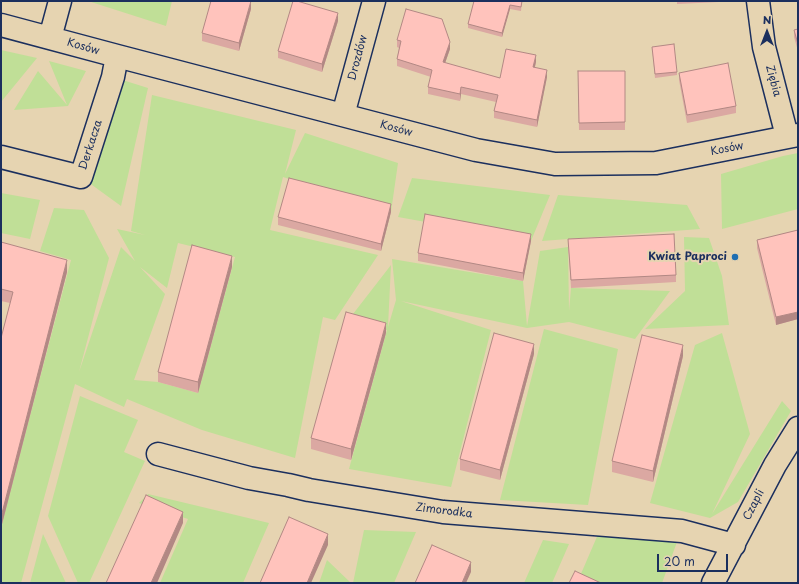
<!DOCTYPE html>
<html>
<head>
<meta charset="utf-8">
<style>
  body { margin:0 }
  #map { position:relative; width:799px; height:584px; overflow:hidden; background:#e6d4b1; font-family:"Playpen Sans",sans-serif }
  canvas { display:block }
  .frame { position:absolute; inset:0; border:2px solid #1b2f5e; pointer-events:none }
  .north { position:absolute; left:747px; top:12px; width:40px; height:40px; -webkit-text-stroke:3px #e6d4b1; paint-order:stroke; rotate:0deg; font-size:11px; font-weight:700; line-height:16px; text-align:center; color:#1b2f5e }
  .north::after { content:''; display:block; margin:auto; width:14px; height:18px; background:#1b2f5e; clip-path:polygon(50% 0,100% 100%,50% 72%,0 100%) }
  .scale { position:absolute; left:657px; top:554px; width:71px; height:18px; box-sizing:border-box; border:2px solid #1b2f5e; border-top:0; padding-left:5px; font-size:12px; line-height:14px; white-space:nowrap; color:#1b2f5e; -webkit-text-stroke:3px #e6d4b1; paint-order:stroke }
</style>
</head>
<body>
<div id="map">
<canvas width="799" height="584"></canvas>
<div class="frame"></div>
<div class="north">N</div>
<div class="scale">20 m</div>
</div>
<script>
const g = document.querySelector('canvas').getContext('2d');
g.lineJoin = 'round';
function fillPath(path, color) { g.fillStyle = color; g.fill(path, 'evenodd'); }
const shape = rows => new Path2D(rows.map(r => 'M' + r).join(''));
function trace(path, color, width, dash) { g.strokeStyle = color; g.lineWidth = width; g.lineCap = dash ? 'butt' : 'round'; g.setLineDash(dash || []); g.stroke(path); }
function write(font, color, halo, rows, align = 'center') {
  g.font = font + ' "Playpen Sans",sans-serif'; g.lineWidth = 4; g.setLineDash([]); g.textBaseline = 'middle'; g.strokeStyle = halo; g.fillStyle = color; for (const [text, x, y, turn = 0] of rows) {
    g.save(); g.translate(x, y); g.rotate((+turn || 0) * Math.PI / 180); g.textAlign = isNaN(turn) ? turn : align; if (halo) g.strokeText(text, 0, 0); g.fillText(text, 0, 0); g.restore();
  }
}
const green = shape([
  [88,1,172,1,166,26],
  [1,50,37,58,1,102],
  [49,61,86,71,68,106,14,110,38,71,67,105],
  [113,77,148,88,121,206,81,177],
  [152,95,296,130,285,174,305,133,398,163,391,212,283,177,270,230,378,255,335,320,323,317,295,458,202,430,127,399,124,407,75,384,21,583,1,583,1,526,71,260,40,251,54,208,84,210,109,258,79,372,121,247,135,261,117,229,145,235,131,231],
  [178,243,235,257,198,393,158,382,134,380,165,294,140,267,167,288],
  [798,153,798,209,722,229,721,174,783,156],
  [412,178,550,195,531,241,398,217],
  [1,193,40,200,30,239,1,233],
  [558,195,687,205,700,229,542,241],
  [684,237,709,238,722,276,729,325,645,329,685,291],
  [568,247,569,311,571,288,670,291,635,339,569,322,527,328,401,301,491,330,451,487,349,469,387,330,346,323,391,265,388,327,396,300,392,259,523,281,527,326,540,251],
  [544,329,618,349,588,505,500,500],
  [722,333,750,434,712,514,782,401,791,411,738,502,710,518,650,503,695,345],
  [80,396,138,420,124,452,145,461,89,583,78,583,48,516],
  [148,494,269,523,243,583,160,583,188,519,139,503],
  [364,530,416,532,394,583,353,583],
  [599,532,677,542,662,583,577,583],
  [43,534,66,583,30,583],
  [543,540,569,544,552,583,524,583],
  [327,560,351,583,319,583]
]);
const minor = shape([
  [758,1,764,47,787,136],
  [1,25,117,56,476,150,555,164,656,163,798,135],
  [50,38,60,1],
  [343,115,374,1],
  [1,157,81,177,113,77,117,56],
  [158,454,249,478,288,485,309,490,443,512,682,531,734,545],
  [713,583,775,465,798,428]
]);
const wall = shape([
  [474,1,522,1,521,11,510,9,502,37,468,28,468,24],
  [662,1,719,1,719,2,677,4,677,2,662,2],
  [251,9,239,51,202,41,202,33],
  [338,21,322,72,278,58,278,51],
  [798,29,798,51,794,37,794,30],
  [397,40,450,49,445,63,500,78,536,62,535,67,547,77,537,127,494,118,494,111,496,102,461,94,460,101,428,94,428,87,431,77,397,66,397,59,399,48,397,47],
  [652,47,677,72,677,75,655,78],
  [578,71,625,71,625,130,579,130],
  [679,73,736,106,736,113,687,123,679,80],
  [391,212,381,251,278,225,278,217],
  [798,230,798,319,776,325,757,248,757,240],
  [568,239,676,275,676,282,571,288],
  [531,241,523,281,418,261,418,253],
  [1,242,67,272,1,528,1,338,10,303,1,301],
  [232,267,198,393,158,382,158,372],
  [386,333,351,460,311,449,311,438],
  [534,354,500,480,460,470,460,459],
  [683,356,653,482,612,472,612,461]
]);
const shadedWall = shape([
  [251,1,251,9,239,51,239,43],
  [510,5,510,9,502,37,502,33],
  [338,13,338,21,322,72,322,64],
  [450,42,450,49,443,69,443,62],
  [536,55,536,62,533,74,533,67],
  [547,70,547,77,537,127,537,120],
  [461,87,461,94,460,101,460,94],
  [391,204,391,212,381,251,381,244],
  [531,234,531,241,523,281,523,273],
  [232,256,232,267,198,393,198,382],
  [67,260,67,272,1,528,1,517],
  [798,312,798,319,776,325,776,317],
  [386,323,386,333,351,460,351,449],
  [534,344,534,354,500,480,500,470],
  [683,345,683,356,653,482,653,471],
  [183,512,183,523,157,583,151,583],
  [328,534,328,545,311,583,307,583],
  [471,562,471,572,466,583,462,583]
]);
const building = shape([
  [211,1,251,1,239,43,202,33,211,1],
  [293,1,297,1,338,13,322,64,278,51,293,1],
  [474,1,522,1,521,7,510,5,502,33,468,24,474,1],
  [406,9,442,19,450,42,443,62,500,78,506,49,536,55,533,67,547,70,537,120,494,111,498,95,461,87,460,94,428,87,432,70,397,59,401,41,397,40,406,9],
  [798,29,798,44,794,30,798,29],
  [674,44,677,72,655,74,652,47,674,44],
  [728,63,736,106,687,115,679,73,728,63],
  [578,71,625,71,625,122,579,123,578,71],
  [289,178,391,204,381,244,278,217,289,178],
  [425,214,531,234,523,273,418,253,425,214],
  [798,230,798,312,776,317,757,240,798,230],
  [674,234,676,275,571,280,568,239,674,234],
  [1,242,67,260,1,517,1,338,13,292,1,289,1,242],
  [192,245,232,256,198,382,158,372,192,245],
  [346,312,386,323,351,449,311,438,346,312],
  [494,333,534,344,500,470,460,459,494,333],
  [642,335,683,345,653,471,612,461,642,335],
  [146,495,183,512,151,583,106,583,146,495],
  [289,517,328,534,307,583,260,583,289,517],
  [432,545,471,562,462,583,415,583,432,545],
  [575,571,601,583,569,583,575,571]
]);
const markers = [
  [735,257,4,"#1f6fb2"]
];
const streetNames = [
  ["Kosów",83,47,16],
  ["Drozdów",358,58,-75],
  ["Ziębia",773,81,75],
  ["Kosów",396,129,15],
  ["Derkacza",91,145,-72],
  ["Kosów",727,149,-11],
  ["Czapli",754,505,-63],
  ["Zimorodka",444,511,7]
];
const poiNames = [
  ["Kwiat Paproci",727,257]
];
fillPath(green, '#c0df97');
trace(minor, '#1b2f5e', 25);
trace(minor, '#e6d4b1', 22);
fillPath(wall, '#dba8a2');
fillPath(shadedWall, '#b28884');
fillPath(building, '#ffc3bc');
trace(building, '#b28884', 1);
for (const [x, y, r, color] of markers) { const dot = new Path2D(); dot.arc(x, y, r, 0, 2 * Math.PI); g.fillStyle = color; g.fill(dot); trace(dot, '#e6d4b1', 1.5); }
write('11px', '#1b2f5e', '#e6d4b1', streetNames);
write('bold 11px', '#1b2f5e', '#e6d4b1', poiNames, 'right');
</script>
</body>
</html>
